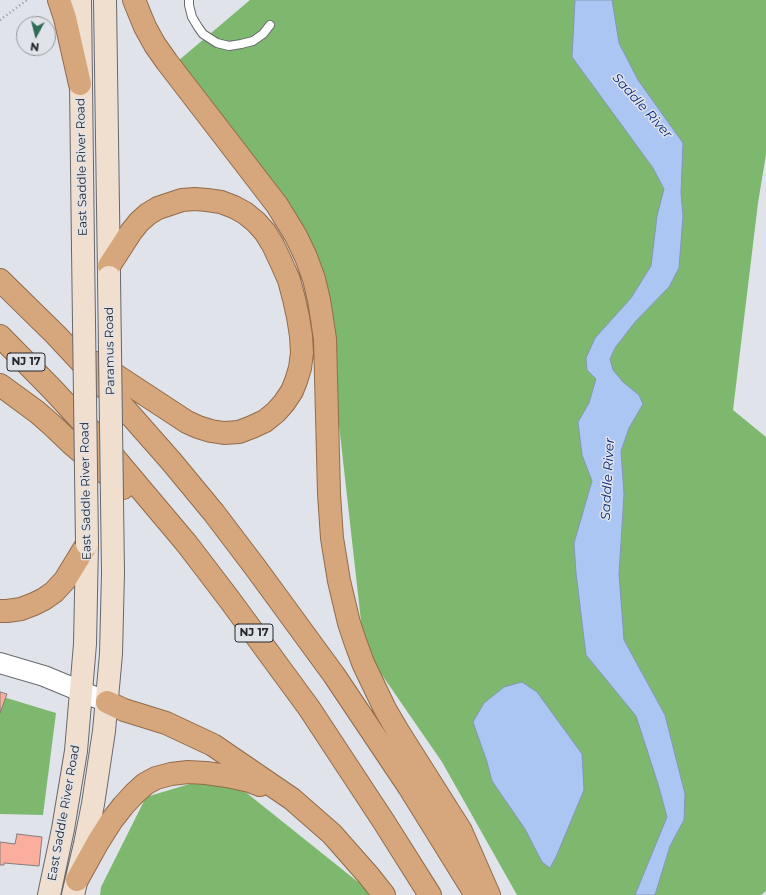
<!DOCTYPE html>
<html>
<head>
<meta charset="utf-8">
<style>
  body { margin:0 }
  #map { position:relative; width:766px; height:895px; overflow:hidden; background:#e0e3ea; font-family:Montserrat,sans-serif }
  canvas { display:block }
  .north { position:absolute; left:16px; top:16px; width:40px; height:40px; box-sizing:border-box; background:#e0e3ea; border:1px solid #96989e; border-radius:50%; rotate:187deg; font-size:11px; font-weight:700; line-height:16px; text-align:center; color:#27282b }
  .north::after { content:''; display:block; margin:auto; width:14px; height:18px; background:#2f6c58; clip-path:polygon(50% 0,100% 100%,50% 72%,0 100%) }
</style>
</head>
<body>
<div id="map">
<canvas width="766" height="895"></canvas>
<div class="north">N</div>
</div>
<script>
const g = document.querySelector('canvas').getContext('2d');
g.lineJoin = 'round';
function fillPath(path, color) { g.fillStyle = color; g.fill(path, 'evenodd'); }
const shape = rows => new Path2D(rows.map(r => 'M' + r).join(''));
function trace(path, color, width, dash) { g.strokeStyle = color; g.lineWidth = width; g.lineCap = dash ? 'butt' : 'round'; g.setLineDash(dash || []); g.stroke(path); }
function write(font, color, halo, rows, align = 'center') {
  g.font = font + ' Montserrat,sans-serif'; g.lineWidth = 3; g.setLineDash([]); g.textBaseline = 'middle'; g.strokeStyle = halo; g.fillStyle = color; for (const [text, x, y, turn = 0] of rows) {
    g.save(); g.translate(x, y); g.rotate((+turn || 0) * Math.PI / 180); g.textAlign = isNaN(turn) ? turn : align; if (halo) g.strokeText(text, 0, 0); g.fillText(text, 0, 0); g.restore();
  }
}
const forest = shape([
  [250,0,766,0,766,154,758,203,733,410,766,437,766,891,761,895,517,895,442,762,362,646,362,630,321,264,178,61],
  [0,696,56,713,43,815,0,814],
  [223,774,358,882,358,870,373,895,100,895,101,887,146,797]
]);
const water = shape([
  [575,0,612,0,619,43,638,80,683,143,681,193,683,216,679,268,669,287,635,322,615,348,610,359,613,370,623,382,639,395,643,404,629,428,621,451,624,494,619,574,624,640,665,715,685,794,684,820,670,846,655,895,635,895,667,817,658,784,636,716,586,655,576,573,574,543,592,481,582,455,578,422,589,403,596,379,587,370,586,358,595,338,631,298,651,266,657,216,664,189,653,168,572,57,575,0],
  [522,682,537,692,582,754,584,790,556,857,550,868,542,862,525,829,492,781,487,762,473,722,484,703,504,687,522,682]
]);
const building = shape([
  [0,692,7,694,0,713,0,692],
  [17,834,42,837,39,866,4,863,4,865,0,865,0,842,15,844,17,834]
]);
const path = shape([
  [0,20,27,0]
]);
const service = shape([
  [189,0,189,5,192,17,198,27,203,34,217,43,229,46,241,44,253,41,263,34,270,25]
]);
const tertiary = shape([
  [0,663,44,676,107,702]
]);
const secondary = shape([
  [80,0,83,249],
  [105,0,109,275],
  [49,895,63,829,76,751,85,644,87,544],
  [73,895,85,844,93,804,104,731,111,654,113,573]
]);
const trunk = shape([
  [59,0,65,18,80,84],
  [134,0,145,27,155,45,167,62,277,205,296,236,306,257,314,279,319,300,322,319,325,339,329,494,332,538,339,581,349,623,355,641,363,663,385,709,399,733,461,831,489,895],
  [0,280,56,335,126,410,171,461,214,513,255,567,334,675,409,787,476,895],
  [0,336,53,390,102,443,187,544,229,599,309,708,384,822,430,895],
  [97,363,187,422,198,427,211,431,224,433,239,432,252,427,265,421,276,412,284,403,292,391,296,381,300,368,302,353,301,336,298,317,294,299,289,280,281,262,273,245,265,232,256,222,245,213,234,207,221,202,207,200,195,199,182,200,158,208,148,214,139,222,131,232,109,266],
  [0,385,37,412,53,426,74,446,123,488],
  [0,611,7,611,21,609,34,604,44,599,54,592,65,580,87,544],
  [107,702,124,710,166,723,213,745,292,799,332,834,369,876,384,895],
  [77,880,98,842,112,820,123,806,134,794,145,784,156,778,171,774,188,772,206,773,227,776,250,781,260,785]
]);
const secondaryBridge = shape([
  [83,249,87,544],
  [109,277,113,573]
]);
const shields = [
  [26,362,38],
  [254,633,38]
];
const shieldNames = [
  ["NJ 17",26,362],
  ["NJ 17",254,633]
];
const streetNames = [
  ["East Saddle River Road",82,167,-91],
  ["Paramus Road",110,351,-91],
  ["East Saddle River Road",86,491,-91],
  ["East Saddle River Road",64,813,-80]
];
const waterNames = [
  ["Saddle River",642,106,48],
  ["Saddle River",608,479,-87]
];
fillPath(forest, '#7eb86e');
fillPath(water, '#acc6f4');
trace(water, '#8497b8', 1);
fillPath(building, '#fcae9e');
trace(building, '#857d7b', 1);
trace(service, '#66686e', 10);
trace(tertiary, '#66686e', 22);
trace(secondary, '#66686e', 24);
trace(trunk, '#926c4b', 24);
trace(path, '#92959a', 2.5, [1, 3]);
trace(service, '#fff', 8);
trace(tertiary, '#fff', 20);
trace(secondary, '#f0dece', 22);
trace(trunk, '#d6a67c', 22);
trace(secondaryBridge, '#66686e', 24, []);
trace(secondaryBridge, '#f0dece', 22);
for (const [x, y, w] of shields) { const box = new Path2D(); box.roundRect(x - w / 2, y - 9, w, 18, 3); g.fillStyle = '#e0e3ea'; g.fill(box); trace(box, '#27282b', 1); }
write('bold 11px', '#27282b', null, shieldNames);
write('12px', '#27282b', '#e0e3ea', streetNames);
write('italic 13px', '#002579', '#e0e3ea', waterNames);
</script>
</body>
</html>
